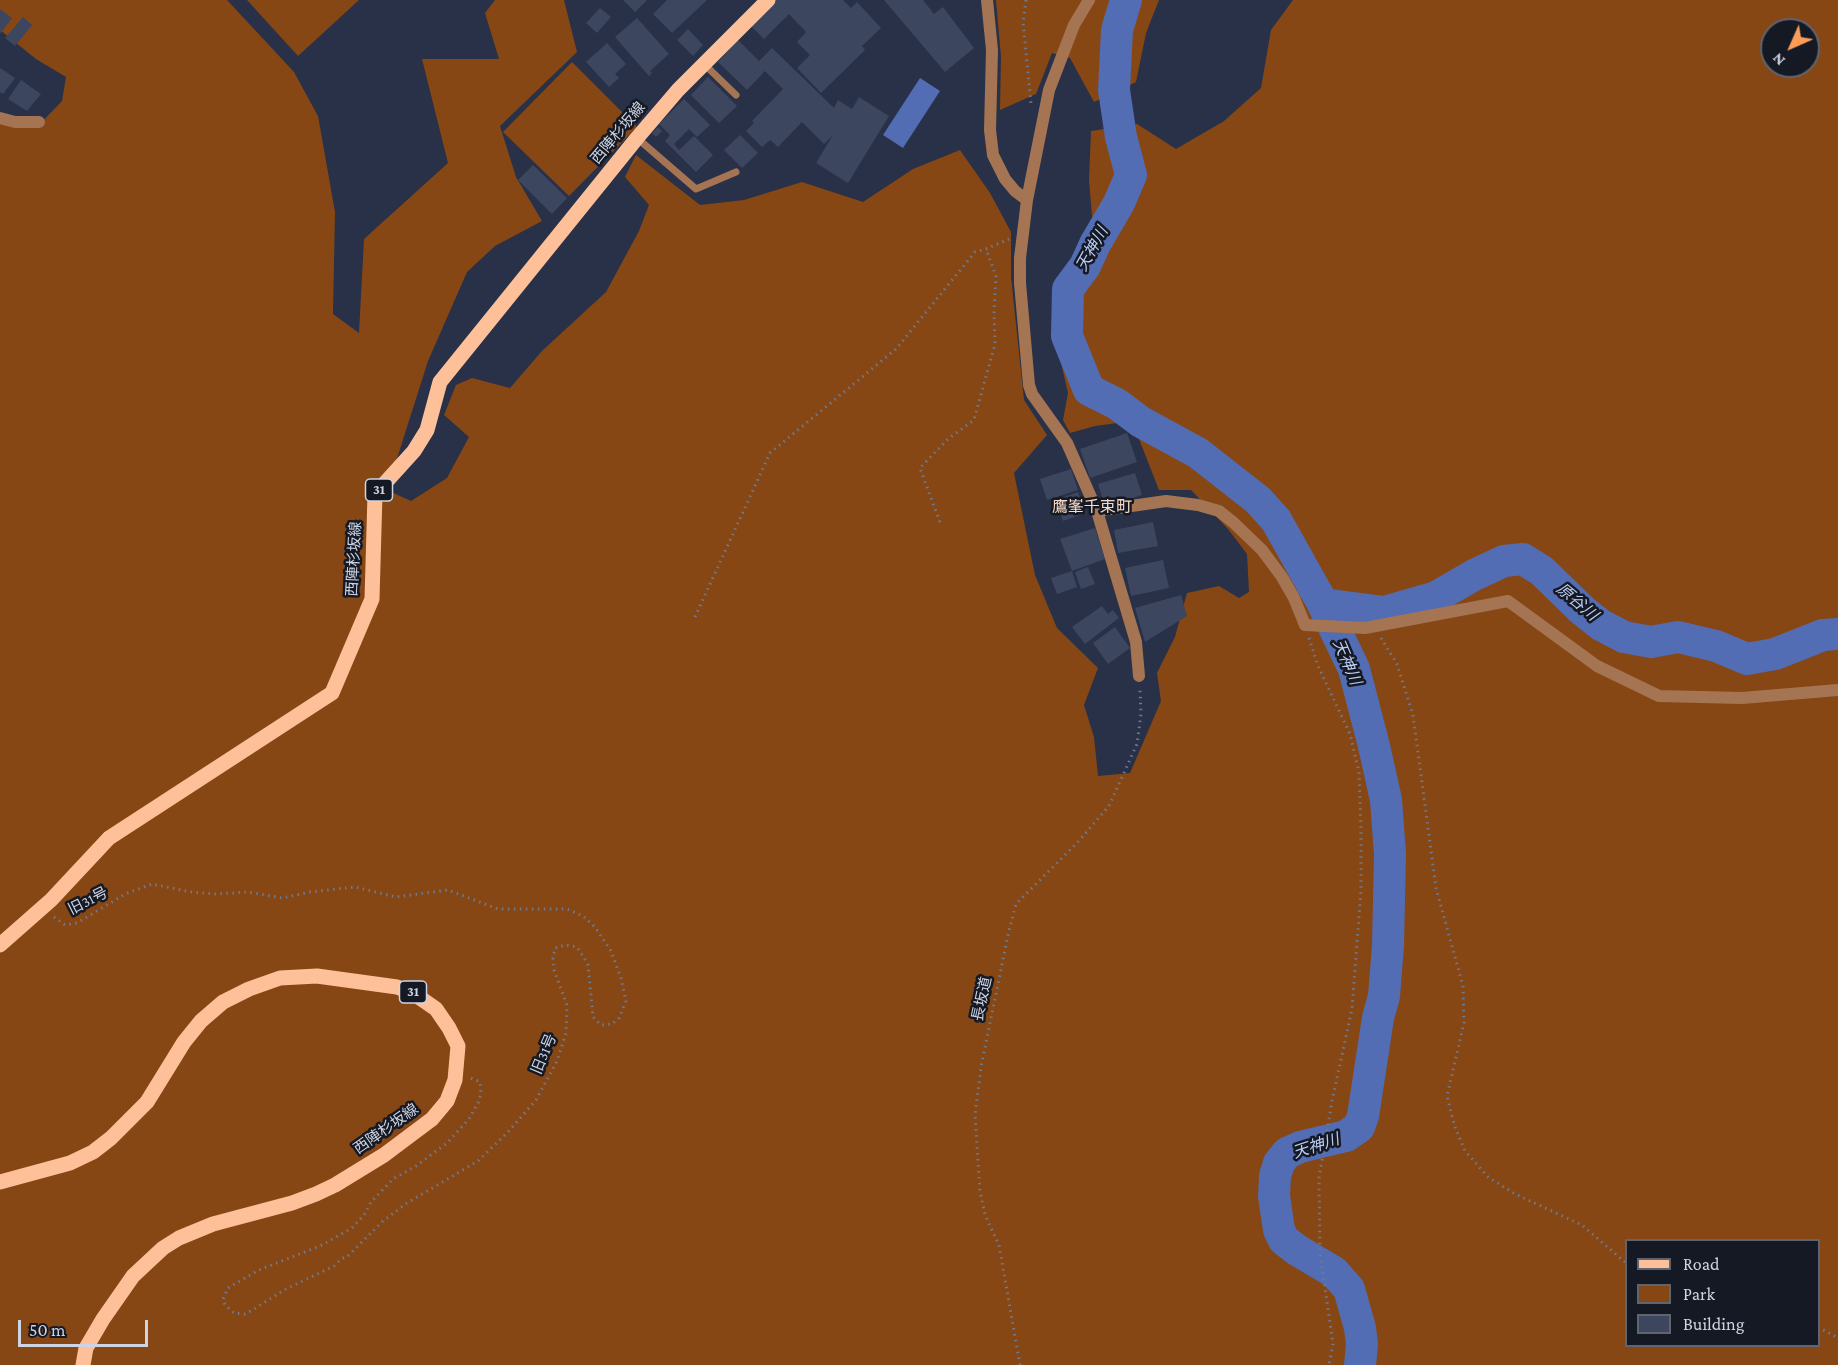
<!DOCTYPE html>
<html>
<head>
<meta charset="utf-8">
<style>
  body { margin:0 }
  #map { position:relative; width:1838px; height:1365px; overflow:hidden; background:#283148; font-family:"Crimson Pro",serif }
  canvas { display:block }
  .legend { position:absolute; left:1625px; top:1239px; width:195px; height:108px; box-sizing:border-box; background:#151924; border:2px solid #5f6470; margin:0; padding:8px 10px; list-style:none; font-size:18px; color:#cdd4e3 }
  .legend li { display:flex; align-items:center; gap:12px; height:30px }
  .legend b { width:30px; border:2px solid #5f6470 }
  .north { position:absolute; left:1760px; top:18px; width:60px; height:60px; box-sizing:border-box; background:#151924; border:2px solid #5f6470; border-radius:50%; rotate:225deg; font-size:16px; font-weight:700; line-height:24px; text-align:center; color:#cdd4e3 }
  .north::after { content:''; display:block; margin:auto; width:21px; height:27px; background:#fd9c56; clip-path:polygon(50% 0,100% 100%,50% 72%,0 100%) }
  .scale { position:absolute; left:18px; top:1320px; width:130px; height:27px; box-sizing:border-box; border:3px solid #cdd4e3; border-top:0; padding-left:8px; font-size:18px; line-height:21px; white-space:nowrap; color:#cdd4e3; -webkit-text-stroke:4px #151924; paint-order:stroke }
</style>
</head>
<body>
<div id="map">
<canvas width="1838" height="1365"></canvas>
<ul class="legend">
<li><b style="height:8px;background:#fdc098"></b>Road</li>
<li><b style="height:16px;background:#864714"></b>Park</li>
<li><b style="height:16px;background:#3c465e"></b>Building</li>
</ul>
<div class="north">N</div>
<div class="scale">50 m</div>
</div>
<script>
const g = document.querySelector('canvas').getContext('2d');
g.lineJoin = 'round';
function fillPath(path, color) { g.fillStyle = color; g.fill(path, 'evenodd'); }
const shape = rows => new Path2D(rows.map(r => 'M' + r).join(''));
function trace(path, color, width, dash) { g.strokeStyle = color; g.lineWidth = width; g.lineCap = dash ? 'butt' : 'round'; g.setLineDash(dash || []); g.stroke(path); }
function write(font, color, halo, rows, align = 'center') {
  g.font = font + ' "Crimson Pro","Noto Sans JP",serif'; g.lineWidth = 5; g.setLineDash([]); g.textBaseline = 'middle'; g.strokeStyle = halo; g.fillStyle = color; for (const [text, x, y, turn = 0] of rows) {
    g.save(); g.translate(x, y); g.rotate((+turn || 0) * Math.PI / 180); g.textAlign = isNaN(turn) ? turn : align; if (halo) g.strokeText(text, 0, 0); g.fillText(text, 0, 0); g.restore();
  }
}
const green = shape([
  [0,0,227,0,294,72,318,116,335,212,333,314,359,333,364,239,448,163,422,59,499,59,485,13,495,0,564,0,577,52,500,126,516,177,542,221,495,246,467,272,428,361,387,490,411,501,447,478,469,437,444,415,456,385,472,378,510,388,542,351,606,292,639,231,649,205,625,177,636,155,700,205,744,200,802,182,863,202,913,169,960,150,990,193,1011,232,1011,277,1024,400,1047,435,1014,473,1035,575,1057,628,1098,668,1084,705,1094,737,1098,776,1130,773,1161,701,1157,673,1175,637,1187,593,1219,586,1239,598,1249,592,1247,554,1228,529,1191,490,1159,490,1132,421,1095,426,1070,433,1063,420,1068,393,1060,358,1056,300,1093,227,1089,180,1091,131,1137,124,1176,149,1224,121,1261,88,1271,30,1293,0,1838,0,1838,1365,0,1365,0,118,37,127,62,101,66,77,36,59,0,30],
  [1772,30,1808,30,1808,66,1772,66],
  [1626,1240,1818,1240,1818,1346,1626,1346],
  [247,0,359,0,298,56],
  [996,0,1159,0,1146,33,1136,82,1094,102,1070,58,1052,53,1036,94,1000,110,1001,57],
  [572,62,637,127,569,196,503,132]
]);
const water = shape([
  [920,78,940,91,903,148,883,135]
]);
const river = shape([
  [1126,0,1117,30,1114,90,1121,137,1131,175,1119,203,1095,244,1085,266,1068,289,1067,336,1089,390,1117,404,1141,422,1198,453,1258,500,1276,520,1323,604,1354,669,1374,746,1386,800,1390,854,1388,945,1384,996,1378,1018,1363,1116,1359,1127,1346,1136,1300,1147,1287,1153,1279,1163,1275,1176,1274,1196,1279,1230,1284,1240,1297,1250,1334,1272,1349,1289,1360,1328,1362,1344,1360,1365],
  [1323,604,1384,612,1436,597,1474,575,1504,561,1523,559,1542,571,1582,610,1601,625,1624,637,1651,642,1678,637,1716,646,1747,659,1775,654,1823,635,1838,634]
]);
const building = shape([
  [623,0,647,0,635,12],
  [667,0,707,0,672,33,653,14],
  [775,0,843,0,851,8,857,2,881,28,862,46,865,50,821,93,797,68,810,55,797,42,806,32,789,14,764,39,750,25],
  [884,0,923,0,934,14,943,7,974,48,945,72],
  [600,8,611,17,597,33,586,23],
  [0,9,12,18,0,34],
  [23,17,32,25,15,46,5,38],
  [637,18,669,54,650,71,652,73,649,76,615,37],
  [688,29,703,45,693,56,677,40],
  [738,40,759,61,772,48,834,108,838,100,852,109,859,97,889,116,848,183,816,163,833,135,824,144,802,122,778,147,770,140,762,147,746,131,754,123,752,121,783,89,765,71,747,90,718,62],
  [607,43,626,64,615,74,619,78,609,87,586,62],
  [0,68,15,78,3,94,0,92],
  [708,77,737,106,719,123,691,95],
  [21,80,41,94,27,111,8,99],
  [684,99,710,125,697,137,689,129,674,144,679,150,694,136,713,155,696,172,665,141,670,135,659,124],
  [658,127,662,131,656,137,652,133],
  [740,135,758,153,742,168,724,150],
  [533,165,567,198,552,214,518,180],
  [1127,433,1137,462,1090,478,1080,449],
  [1071,469,1078,490,1047,500,1040,479],
  [1135,473,1142,495,1105,506,1098,484],
  [1078,492,1086,513,1063,521,1055,500],
  [1153,522,1158,546,1118,553,1114,530],
  [1095,528,1105,559,1072,571,1077,587,1057,594,1051,578,1072,571,1060,539],
  [1163,560,1169,588,1131,596,1125,568],
  [1088,567,1095,584,1081,589,1075,572],
  [1181,595,1187,616,1145,642,1135,608],
  [1102,606,1108,614,1113,610,1119,618,1085,644,1072,627],
  [1115,627,1130,648,1108,664,1093,643]
]);
const path = shape([
  [1026,0,1023,22,1031,104],
  [940,522,920,468,948,439,974,420,995,344,994,311,996,276,986,249],
  [695,617,770,453,896,349,975,252,986,249,1009,239],
  [1309,638,1318,666,1350,734,1359,772,1361,831,1361,890,1352,1009,1332,1101,1319,1178,1320,1253,1333,1344,1329,1365],
  [1381,638,1397,664,1413,715,1436,888,1463,986,1464,1023,1447,1096,1455,1127,1465,1151,1488,1177,1515,1194,1582,1225,1626,1263],
  [54,917,65,925,77,923,125,894,152,884,191,892,216,894,248,892,282,898,310,892,355,887,396,897,448,890,498,909,567,909,583,916,595,927,611,951,621,978,626,1001,619,1018,612,1024,601,1025,593,1017,588,965,583,956,577,947,565,945,555,948,553,958,554,970,567,1005,566,1033,557,1061,536,1100,508,1132,478,1161,407,1203,383,1221,348,1256,341,1259,334,1266,284,1290,254,1309,245,1314,234,1313,225,1305,223,1299,228,1288,259,1270,320,1246,352,1228,364,1215,371,1202,393,1179,416,1166,447,1143,469,1119,478,1103,481,1094,480,1082,471,1078],
  [1818,1327,1838,1338],
  [1020,1365,999,1245,985,1215,980,1191,975,1115,981,1067,1008,935,1016,904,1077,843,1109,806,1137,744,1141,714,1140,689]
]);
const lane = shape([
  [704,64,736,95],
  [637,138,696,189,736,172]
]);
const street = shape([
  [987,0,992,50,990,130,993,155,1005,179,1015,191,1027,200],
  [1089,0,1074,25,1049,90,1027,200,1020,258,1020,283,1029,385,1032,394,1067,443,1097,511,1136,642,1139,676],
  [0,118,15,122,39,122],
  [1097,511,1166,501,1198,505,1219,511,1234,523,1262,550,1282,577,1294,598,1305,625,1365,628,1508,601,1597,666,1659,696,1742,698,1838,690]
]);
const primary = shape([
  [0,945,51,900,109,838,332,693,372,599,375,494,414,451,427,430,440,382,637,138,678,90,768,0],
  [0,1182,70,1163,93,1152,111,1138,147,1102,184,1042,201,1021,223,1002,249,989,280,978,317,976,397,987,413,993,436,1009,449,1028,458,1046,455,1080,447,1101,432,1119,384,1155,335,1185,316,1194,292,1203,213,1224,179,1238,163,1248,133,1276,103,1319,86,1348,83,1365]
]);
const shields = [
  [379,490,27],
  [413,992,27]
];
const shieldNames = [
  ["31",379,490],
  ["31",413,992]
];
const streetNames = [
  ["西陣杉坂線",618,133,-50],
  ["西陣杉坂線",354,559,-87],
  ["旧31号",88,901,-27],
  ["長坂道",982,999,-78],
  ["旧31号",544,1054,-67],
  ["西陣杉坂線",386,1129,-35]
];
const waterNames = [
  ["天神川",1092,249,-61],
  ["原谷川",1577,602,40],
  ["天神川",1347,662,67],
  ["天神川",1316,1146,-18]
];
const neighbourhoodNames = [
  ["鷹峯千束町",1092,507]
];
fillPath(green, '#864714');
fillPath(water, '#526db3');
trace(river, '#526db3', 32);
fillPath(building, '#3c465e');
trace(path, '#71798c', 3, [1.5, 4.5]);
trace(lane, '#a57453', 7);
trace(street, '#a57453', 12);
trace(primary, '#fdc098', 15);
for (const [x, y, w] of shields) { const box = new Path2D(); box.roundRect(x - w / 2, y - 11, w, 22, 4.5); g.fillStyle = '#151924'; g.fill(box); trace(box, '#cdd4e3', 1.5); }
write('bold 14px', '#cdd4e3', null, shieldNames);
write('15px', '#cdd4e3', '#151924', streetNames);
write('italic 16px', '#bbccf3', '#151924', waterNames);
write('16px', '#f6d9c7', '#151924', neighbourhoodNames);
</script>
</body>
</html>
